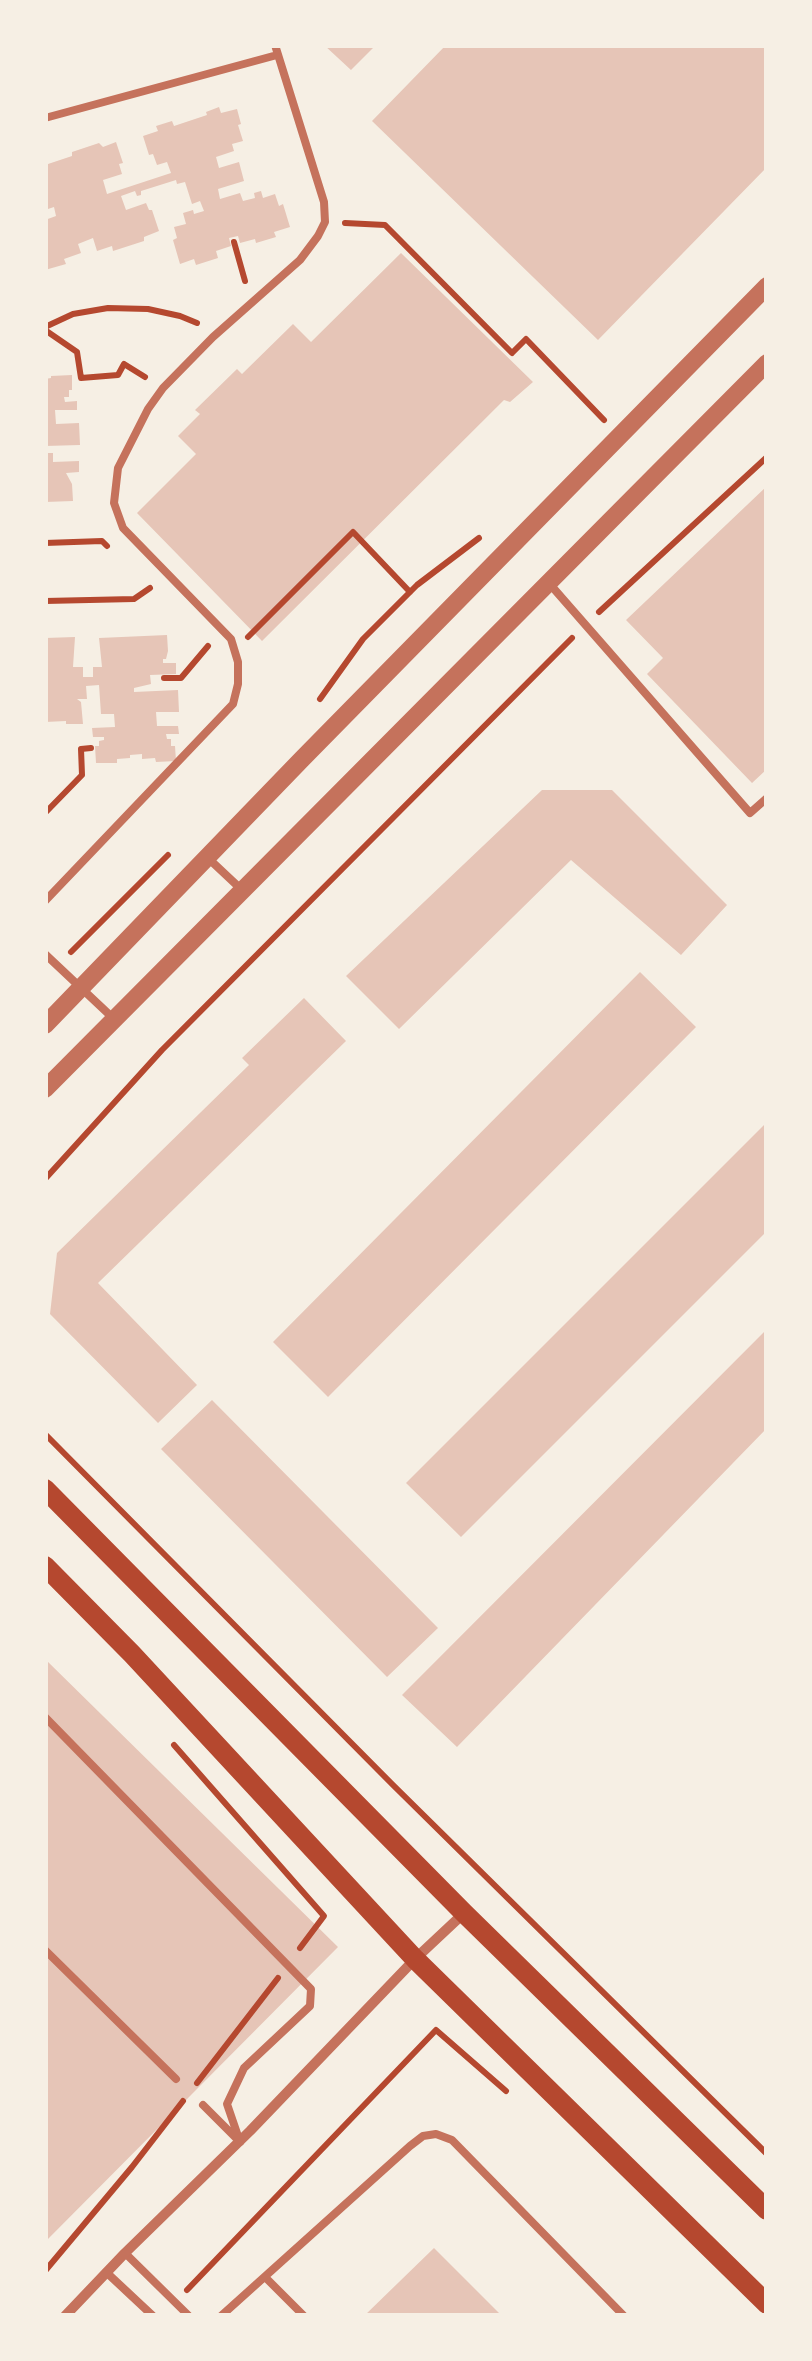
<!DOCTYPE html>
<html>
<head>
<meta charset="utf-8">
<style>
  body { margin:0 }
  #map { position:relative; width:812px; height:2361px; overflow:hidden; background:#f6efe4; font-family:Lato,sans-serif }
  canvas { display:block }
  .frame { position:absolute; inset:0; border:48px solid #f6efe4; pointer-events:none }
</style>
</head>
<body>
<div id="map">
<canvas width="812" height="2361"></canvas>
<div class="frame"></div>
</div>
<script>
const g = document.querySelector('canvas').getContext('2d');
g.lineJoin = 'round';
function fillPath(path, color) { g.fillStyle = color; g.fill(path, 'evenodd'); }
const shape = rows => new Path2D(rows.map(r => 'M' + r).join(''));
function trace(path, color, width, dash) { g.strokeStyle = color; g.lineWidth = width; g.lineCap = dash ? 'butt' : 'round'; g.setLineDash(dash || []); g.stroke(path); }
const building = shape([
  [324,45,376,45,351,70],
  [446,45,767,45,767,167,598,340,372,121],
  [219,107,221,113,237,109,241,124,238,125,243,141,232,144,234,151,216,157,219,168,239,162,244,181,218,189,220,199,240,193,243,201,255,198,254,193,261,191,263,198,275,194,279,206,283,204,290,227,274,232,276,237,256,243,255,239,240,243,238,236,229,238,231,246,216,251,218,258,196,265,194,259,180,264,173,240,177,238,174,227,186,224,183,213,193,210,194,214,204,211,200,201,192,204,185,182,177,184,176,180,141,191,141,195,137,196,135,191,121,196,126,210,146,203,149,210,152,210,159,231,144,237,144,241,113,251,112,246,97,251,93,238,78,244,81,253,64,259,66,264,45,270,45,220,56,216,54,207,45,210,45,165,72,156,72,152,99,143,103,147,116,142,123,163,119,164,122,174,103,180,107,194,171,173,167,162,157,165,153,154,149,155,143,136,158,131,156,126,172,121,174,126,207,115,206,112],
  [401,253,533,382,510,402,504,400,262,641,137,513,196,454,178,436,200,414,195,410,237,369,242,374,293,324,311,342],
  [72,375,72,390,69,390,69,397,64,397,65,402,77,401,77,410,55,410,56,424,79,423,80,445,45,446,45,379,51,378,51,376],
  [45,453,53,453,53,462,79,461,79,472,66,473,72,484,73,501,45,502],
  [767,486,767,769,752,783,647,674,663,658,626,620],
  [167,635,168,651,166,659,163,659,163,663,176,663,176,674,150,675,151,684,134,688,134,692,178,690,179,712,156,712,157,726,178,726,179,734,166,734,167,739,171,739,171,746,175,746,176,761,156,762,155,758,142,759,142,754,130,755,130,758,117,759,117,763,96,763,95,746,99,746,99,741,104,740,104,737,93,737,92,728,115,727,114,714,101,714,99,685,86,686,87,699,77,699,81,702,83,724,66,724,66,721,45,722,45,638,75,637,73,667,83,667,83,677,93,677,93,667,102,667,99,638],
  [542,790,612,790,727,905,681,955,571,860,399,1029,346,976],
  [640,972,696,1027,328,1397,273,1342],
  [304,998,346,1041,98,1283,197,1385,158,1423,50,1314,57,1253,249,1065,242,1058],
  [767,1122,767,1231,461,1537,406,1483],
  [767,1329,767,1428,457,1747,402,1695],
  [212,1400,438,1628,387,1677,161,1449],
  [45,1659,338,1947,45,2242],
  [434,2248,502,2316,364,2316]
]);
const path = shape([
  [345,223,385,225,512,353,526,339,604,420],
  [234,242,245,281],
  [45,327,73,314,108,308,148,309,180,316,197,323],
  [45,330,77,352,81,378,118,375,124,364,145,377],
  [45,543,102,541,107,546],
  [45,601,134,599,150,588],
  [599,612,767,457],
  [248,637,353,532,410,592],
  [164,678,181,678,208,646],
  [320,699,363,639,417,585,479,538],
  [45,813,82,775,81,749,91,748],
  [71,952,168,855],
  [45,1179,162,1050,572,638],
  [45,1434,393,1785,767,2154],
  [174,1745,324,1916,300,1948],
  [197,2083,278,1978],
  [45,2271,132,2167,183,2101],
  [187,2290,436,2030,506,2091]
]);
const service = shape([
  [45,118,277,55],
  [548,582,750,813,767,798],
  [209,859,242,890],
  [45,901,233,704,238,684,238,662,231,639,123,528,114,503,118,468,148,409,163,388,213,337,300,260,318,236,325,222,324,202,275,45],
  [45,954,114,1019],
  [45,1717,311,1989,310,2006,244,2068,227,2104,240,2142],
  [45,1950,176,2079],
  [203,2105,236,2138],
  [125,2253,189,2316],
  [106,2272,153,2316],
  [265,2277,304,2316],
  [221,2316,410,2146,423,2136,436,2134,452,2140,624,2316]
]);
const minor = shape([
  [65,2316,125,2253,250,2131,415,1959,463,1914]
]);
const tertiary = shape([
  [45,1025,302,759,767,286],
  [45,1089,767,363]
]);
const secondary = shape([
  [45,1489,464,1913,767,2210],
  [45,1566,132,1654,415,1959,767,2304]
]);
fillPath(building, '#e6c5b7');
trace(path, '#b5482f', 6);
trace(service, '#c5725c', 8);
trace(minor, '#c5725c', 10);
trace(tertiary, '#c5725c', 18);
trace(secondary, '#b5482f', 20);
</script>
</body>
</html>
